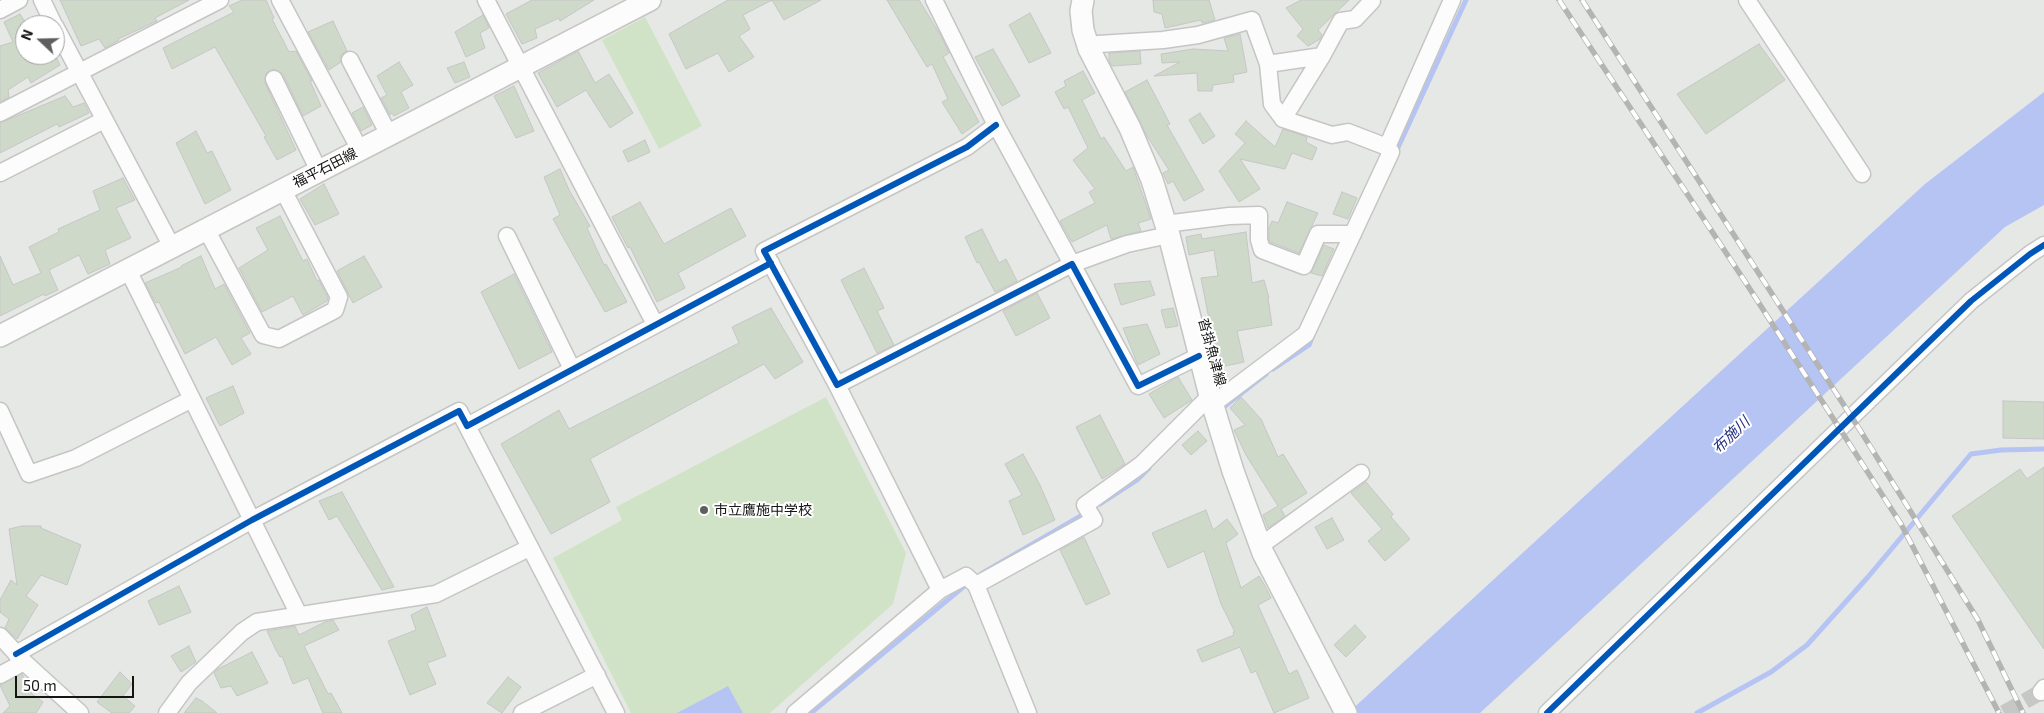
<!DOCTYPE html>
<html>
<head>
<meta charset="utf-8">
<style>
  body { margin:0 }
  #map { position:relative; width:2044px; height:713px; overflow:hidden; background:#e6e8e5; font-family:"Exo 2",sans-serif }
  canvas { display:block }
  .north { position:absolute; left:15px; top:15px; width:50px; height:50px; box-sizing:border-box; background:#fff; border:1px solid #a1a2a1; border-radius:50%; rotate:291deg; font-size:14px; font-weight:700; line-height:20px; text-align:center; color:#151614 }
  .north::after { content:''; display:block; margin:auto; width:18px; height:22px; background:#5e605d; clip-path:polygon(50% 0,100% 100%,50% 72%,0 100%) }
  .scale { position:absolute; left:15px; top:676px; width:119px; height:22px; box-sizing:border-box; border:2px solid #151614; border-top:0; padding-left:6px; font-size:15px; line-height:18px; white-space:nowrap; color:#151614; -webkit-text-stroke:4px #fff; paint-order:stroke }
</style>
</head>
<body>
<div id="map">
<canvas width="2044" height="713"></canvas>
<div class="north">N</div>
<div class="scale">50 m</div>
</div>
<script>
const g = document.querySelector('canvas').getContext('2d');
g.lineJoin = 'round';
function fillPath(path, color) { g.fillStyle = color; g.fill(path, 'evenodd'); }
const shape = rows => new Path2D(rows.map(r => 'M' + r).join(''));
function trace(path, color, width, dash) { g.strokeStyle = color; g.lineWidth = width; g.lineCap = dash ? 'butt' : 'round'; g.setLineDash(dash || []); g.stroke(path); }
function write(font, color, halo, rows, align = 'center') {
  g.font = font + ' "Exo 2","Noto Sans JP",sans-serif'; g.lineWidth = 4; g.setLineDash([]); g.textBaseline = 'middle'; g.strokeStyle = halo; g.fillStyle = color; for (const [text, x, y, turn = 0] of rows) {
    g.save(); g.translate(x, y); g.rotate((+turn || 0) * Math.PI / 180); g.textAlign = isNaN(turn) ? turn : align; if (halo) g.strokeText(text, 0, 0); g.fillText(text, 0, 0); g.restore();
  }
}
const green = shape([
  [645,17,702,126,659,149,602,40],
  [826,397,906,553,893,604,770,713,631,713,553,558,622,520,616,507]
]);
const water = shape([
  [2044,92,2044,205,2005,227,1480,713,1348,713,1925,184],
  [728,686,743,713,677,713]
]);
const stream = shape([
  [1395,154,1466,0],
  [1273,369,1309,345,1313,335],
  [1225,406,1266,374],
  [1100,504,1137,480,1149,468],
  [981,574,1086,513],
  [811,713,968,583],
  [1697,713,1771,672,1807,645,1868,577,1971,454,2001,450,2044,449]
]);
const building = shape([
  [60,0,189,0,155,18,157,21,118,39,119,40,105,48,99,39,81,46,60,0],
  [242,0,266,0,274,18,272,19,289,52,296,51,312,81,310,81,321,106,303,116,283,74,274,69,266,73,265,83,296,150,277,160,264,137,266,136,215,47,172,69,163,48,234,12,229,6,242,0],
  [532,0,594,0,560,21,559,18,535,29,537,38,522,44,506,14,532,0],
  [728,0,772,0,743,15,750,29,739,36,754,57,729,72,718,53,686,69,669,34,728,0],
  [772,0,821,0,784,20,772,0],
  [887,0,919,0,941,36,949,53,943,57,979,122,962,134,942,102,948,99,932,64,927,67,887,0],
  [1153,0,1209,0,1215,20,1202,23,1201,20,1165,28,1162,14,1154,12,1153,0],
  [1301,0,1349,0,1318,30,1322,35,1320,39,1308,46,1297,36,1303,29,1286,8,1301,0],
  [1030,13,1051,53,1029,63,1009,25,1030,13],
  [20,14,25,22,25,55,55,55,60,65,31,83,28,77,8,90,9,97,0,102,0,46,13,42,4,22,20,14],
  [483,15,489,28,480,33,485,48,466,57,455,32,483,15],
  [333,21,347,51,341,55,341,62,329,70,308,32,333,21],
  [1240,34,1247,72,1233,75,1234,82,1213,85,1212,91,1198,91,1197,73,1154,76,1180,62,1162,63,1161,54,1193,49,1228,51,1224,38,1240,34],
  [1759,44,1785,80,1706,134,1677,94,1759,44],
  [993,49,1020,96,1002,106,975,57,993,49],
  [578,51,595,83,609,74,633,113,610,128,586,90,557,107,538,73,578,51],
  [1140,51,1141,64,1112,66,1109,61,1109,53,1140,51],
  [399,62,413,85,401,92,409,108,394,116,392,113,390,115,381,98,387,95,377,76,399,62],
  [464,62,470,77,455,83,447,68,464,62],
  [1083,71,1095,93,1082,100,1101,139,1104,137,1126,171,1133,167,1151,219,1138,223,1141,231,1111,239,1107,225,1072,242,1060,221,1095,203,1089,192,1095,189,1073,160,1088,148,1068,107,1064,109,1055,92,1066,86,1064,81,1083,71],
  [1147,80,1170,124,1167,125,1204,190,1184,201,1173,181,1168,184,1163,173,1169,170,1147,136,1125,92,1147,80],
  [514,86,534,131,516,138,494,96,514,86],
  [65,96,73,107,84,103,89,113,59,127,57,124,0,153,0,123,65,96],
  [363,107,372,125,361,131,352,113,363,107],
  [1200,113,1215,136,1203,144,1189,120,1200,113],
  [1246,121,1275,147,1283,129,1307,137,1306,142,1317,148,1312,160,1292,153,1285,169,1240,159,1260,189,1239,202,1219,171,1245,143,1235,134,1246,121],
  [196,131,207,153,212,151,231,190,205,204,176,143,196,131],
  [645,140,650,152,628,162,623,151,645,140],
  [560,169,569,190,590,226,587,228,604,265,606,264,627,302,605,312,553,219,560,215,544,177,560,169],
  [123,178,135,200,116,208,131,238,105,250,110,264,88,274,79,255,49,270,58,290,45,296,44,294,0,316,0,256,13,285,41,273,29,247,59,232,58,229,100,210,93,191,123,178],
  [324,184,339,214,315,225,300,199,324,184],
  [1342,192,1357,198,1348,219,1333,214,1342,192],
  [640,202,664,244,731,208,746,236,678,273,685,288,657,302,630,247,628,248,612,217,640,202],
  [1287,202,1318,213,1299,253,1270,242,1269,239,1269,228,1272,221,1278,223,1287,202],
  [280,216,303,261,307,259,317,281,319,280,328,298,327,301,303,315,293,296,262,312,239,268,268,250,256,228,280,216],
  [982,229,999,263,1006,259,1017,281,995,292,979,262,977,263,965,237,982,229],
  [1246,232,1252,283,1264,280,1269,298,1268,298,1272,325,1237,331,1244,362,1216,368,1204,320,1209,319,1201,278,1218,276,1214,250,1189,255,1186,237,1201,234,1202,239,1246,232],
  [1324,245,1334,249,1322,276,1311,273,1324,245],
  [201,256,215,289,224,284,250,333,241,338,251,354,232,365,216,337,185,354,159,302,156,303,145,283,182,267,181,266,201,256],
  [364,256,382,287,353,303,337,271,364,256],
  [864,268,884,308,877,311,894,345,877,353,841,280,864,268],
  [514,274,552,352,519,369,481,292,514,274],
  [1150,281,1155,295,1121,305,1114,284,1150,281],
  [1037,293,1050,318,1016,336,1003,311,1037,293],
  [771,308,803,362,775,379,764,364,590,459,610,502,551,534,501,444,559,410,569,429,739,343,732,327,771,308],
  [1173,308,1178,326,1166,328,1161,310,1173,308],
  [1147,324,1160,354,1138,365,1123,328,1147,324],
  [1178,377,1192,400,1164,418,1149,394,1178,377],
  [233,386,244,413,220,426,206,398,233,386],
  [1241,397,1261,419,1278,457,1283,454,1307,493,1281,509,1285,516,1268,528,1263,515,1278,506,1246,455,1234,430,1245,425,1230,408,1241,397],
  [2003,401,2044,402,2044,439,2003,438,2003,401],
  [1100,415,1125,464,1102,479,1076,427,1100,415],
  [1198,431,1207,441,1191,455,1182,445,1198,431],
  [1023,454,1040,485,1055,520,1023,535,1009,501,1022,495,1005,464,1023,454],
  [2044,467,2044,649,1952,516,2020,469,2027,479,2044,467],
  [1366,482,1393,514,1391,517,1410,539,1385,561,1368,541,1382,529,1351,493,1366,482],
  [342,492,394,587,382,590,337,516,329,520,319,501,342,492],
  [1206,510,1213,530,1227,519,1238,534,1226,543,1241,588,1259,576,1265,586,1271,598,1258,605,1289,674,1297,670,1309,698,1274,713,1256,671,1251,673,1240,647,1202,662,1197,650,1234,635,1233,632,1235,632,1221,604,1204,551,1168,568,1152,533,1206,510],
  [1332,518,1344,540,1327,549,1315,527,1332,518],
  [22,526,41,526,41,528,81,545,67,585,41,575,26,596,38,605,17,639,5,628,9,619,0,612,0,600,11,580,17,585,9,529,22,526],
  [1084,537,1110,594,1086,605,1060,550,1084,537],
  [179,586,191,612,159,625,148,601,179,586],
  [427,607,446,656,427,663,436,684,410,695,388,641,416,630,411,615,427,607],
  [333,620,339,630,304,646,328,694,331,693,342,713,323,713,308,678,293,684,282,656,280,657,276,650,267,631,295,626,299,635,325,622,333,620],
  [1355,625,1366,637,1346,657,1334,645,1355,625],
  [189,646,196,662,181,672,171,656,189,646],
  [252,652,268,683,237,696,231,686,221,688,214,673,218,669,252,652],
  [120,672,132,684,123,696,135,706,129,713,112,713,97,702,120,672],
  [22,674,32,694,43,702,36,713,3,713,10,706,0,685,22,674],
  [508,677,521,687,502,713,487,703,508,677],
  [196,698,202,701,217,713,184,713,196,698]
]);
const minorTunnel = shape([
  [2004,713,2041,692]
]);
const minor = shape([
  [42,0,54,25],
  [280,0,360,150],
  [486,0,655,324],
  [934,0,996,125,1072,264,1127,244,1169,235],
  [1747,0,1862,174],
  [0,10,19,0],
  [55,26,172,247],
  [1089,49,1098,44,1163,40,1198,35,1252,20,1268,64,1272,104,1283,119,1332,135,1348,132,1387,147,1452,0],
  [350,60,389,135],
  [1268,64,1322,56,1341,21,1355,19,1372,1],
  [274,79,319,171],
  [0,113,220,0],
  [1283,119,1322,56],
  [996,125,967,147,764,251,837,385,1072,264,1138,386,1199,356],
  [0,173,104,120],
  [1165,224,1229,216,1259,215,1259,240,1262,250,1304,266,1318,234,1353,234],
  [206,229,263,335,279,339,335,310,339,297,283,190],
  [507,236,572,369],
  [128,270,299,615],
  [1213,404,1306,334,1391,152,1387,147],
  [0,411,29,474,76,458,192,399],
  [467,426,616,713],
  [1260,546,1361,473],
  [976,585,1028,713],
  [940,590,966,576,976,585,1094,520,1085,505,1142,464,1210,396],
  [0,636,24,662,80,713],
  [16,654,252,520,459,411,467,426,771,263],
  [0,675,24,662],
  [2041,692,2044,688],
  [167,713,189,683,242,632,257,622,436,594,529,548],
  [522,713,597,675],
  [795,713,940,590,837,385],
  [1547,713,1971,301,2030,254,2044,245]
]);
const major = shape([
  [1083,0,1081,11,1083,30,1089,49,1130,128,1152,180,1169,235,1210,396,1233,471,1263,553,1346,713],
  [0,336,650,0]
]);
const rail = shape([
  [1559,0,1746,283,1901,524,1999,713],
  [1582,0,1860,430,1978,620,2023,713]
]);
const cycleway = shape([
  [996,125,967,147,764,251,837,385,1072,264,1138,386,1199,356],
  [16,654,252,520,459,411,467,426,771,263],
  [1547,713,1971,301,2030,254,2044,245]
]);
const markers = [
  [704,510,5,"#5e605d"]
];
const streetNames = [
  ["福平石田線",325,168,-27],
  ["沓掛魚津線",1212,352,75]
];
const poiNames = [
  ["市立鷹施中学校",714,510]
];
const waterNames = [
  ["布施川",1731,435,-44]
];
fillPath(green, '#d1e3c6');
fillPath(water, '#b6c4f4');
trace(stream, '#b6c4f4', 5);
fillPath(building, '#cfd9ca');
trace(building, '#c5c6c5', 1);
trace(minorTunnel, '#c7c8c6', 16, [16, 8]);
trace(minor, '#c5c6c4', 19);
trace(major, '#c5c6c4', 24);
trace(minor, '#fbfcfb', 16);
trace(major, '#fbfcfb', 21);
trace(rail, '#b3b4b3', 5.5);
trace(rail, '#fff', 4, [11]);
trace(cycleway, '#0057b8', 6);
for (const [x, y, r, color] of markers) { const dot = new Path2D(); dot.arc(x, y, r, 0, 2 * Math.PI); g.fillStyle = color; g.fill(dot); trace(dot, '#fff', 2); }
write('14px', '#151614', '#fff', streetNames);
write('14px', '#151614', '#fff', poiNames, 'left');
write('italic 15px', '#242f7d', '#fff', waterNames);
</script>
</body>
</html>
